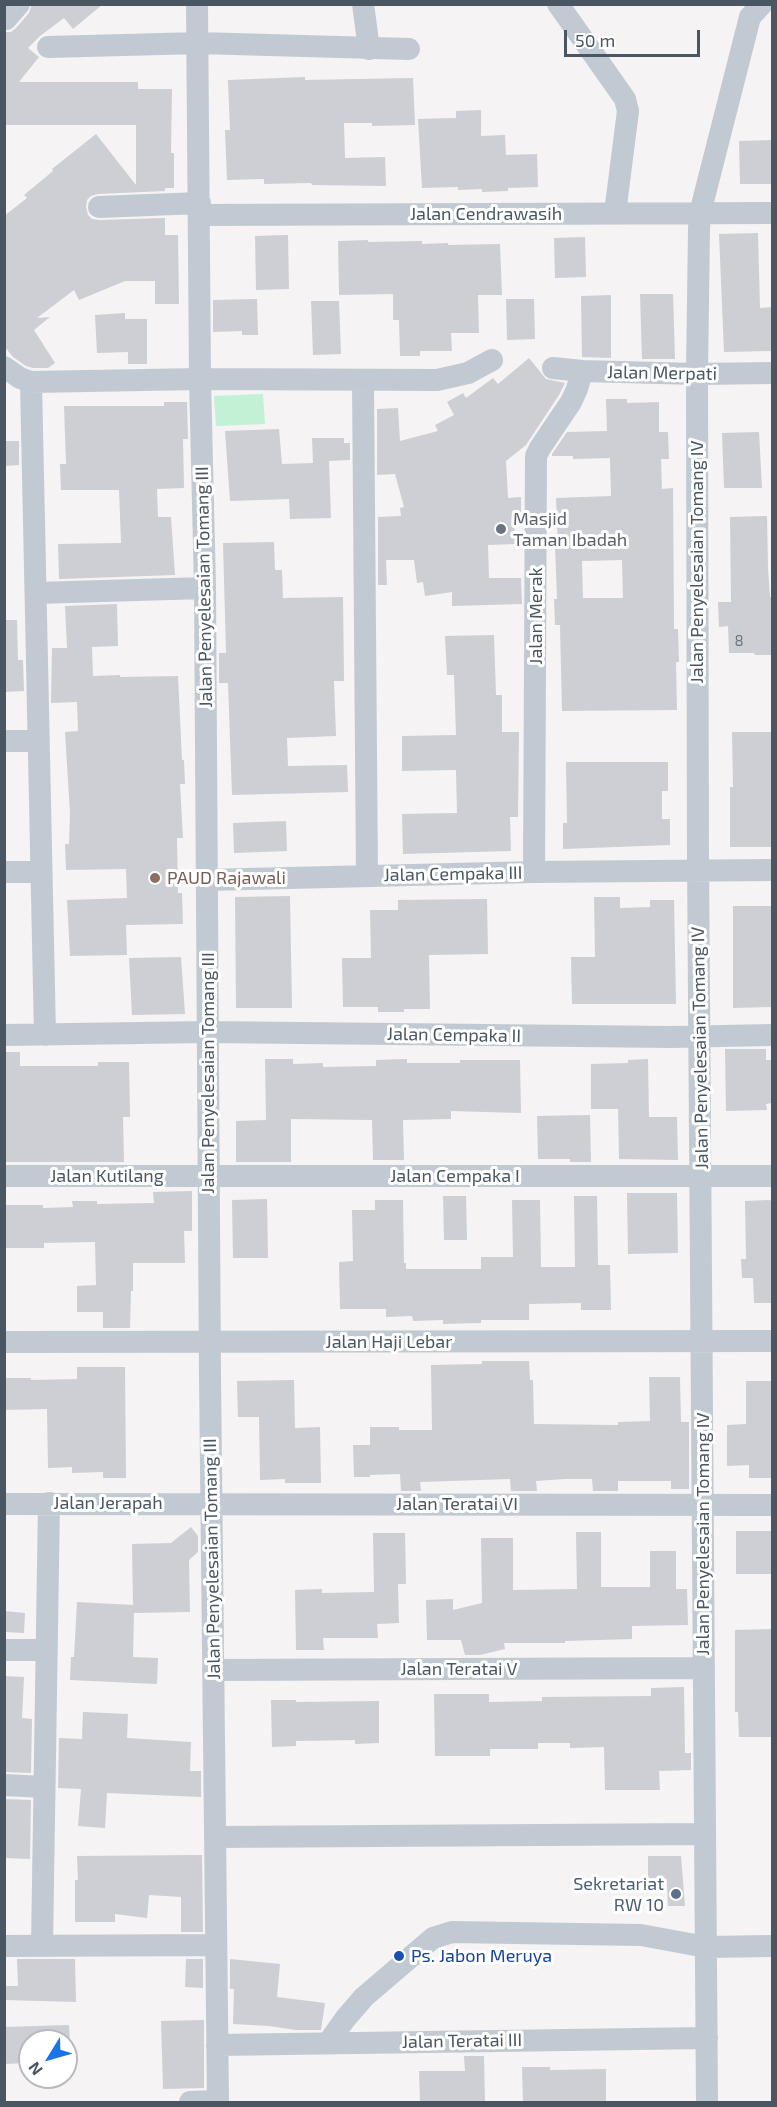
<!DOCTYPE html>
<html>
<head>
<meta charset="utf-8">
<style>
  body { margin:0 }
  #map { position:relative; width:777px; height:2107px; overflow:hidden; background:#f5f3f3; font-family:"Exo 2",sans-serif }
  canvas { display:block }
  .frame { position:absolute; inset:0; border:6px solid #4a5661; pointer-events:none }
  .north { position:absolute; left:18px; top:2029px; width:60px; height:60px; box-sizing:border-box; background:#fff; border:2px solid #b7bbc0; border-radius:50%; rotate:233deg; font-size:16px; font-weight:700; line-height:24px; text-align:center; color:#4a5661 }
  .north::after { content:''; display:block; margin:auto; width:21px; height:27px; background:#1a73e8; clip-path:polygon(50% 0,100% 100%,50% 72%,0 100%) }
  .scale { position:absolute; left:564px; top:30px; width:136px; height:27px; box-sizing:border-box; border:3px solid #4a5661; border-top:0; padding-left:8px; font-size:18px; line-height:21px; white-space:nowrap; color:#4a5661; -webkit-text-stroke:4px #fff; paint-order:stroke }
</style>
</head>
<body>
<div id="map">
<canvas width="777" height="2107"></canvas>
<div class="frame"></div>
<div class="north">N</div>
<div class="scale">50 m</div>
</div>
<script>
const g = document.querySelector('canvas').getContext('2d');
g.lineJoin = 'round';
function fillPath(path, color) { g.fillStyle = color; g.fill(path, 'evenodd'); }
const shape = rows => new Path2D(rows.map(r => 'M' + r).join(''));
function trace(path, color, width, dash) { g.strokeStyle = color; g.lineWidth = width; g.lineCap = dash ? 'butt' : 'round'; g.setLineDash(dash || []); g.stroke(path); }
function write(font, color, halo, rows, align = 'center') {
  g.font = font + ' "Exo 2",sans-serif'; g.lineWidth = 6; g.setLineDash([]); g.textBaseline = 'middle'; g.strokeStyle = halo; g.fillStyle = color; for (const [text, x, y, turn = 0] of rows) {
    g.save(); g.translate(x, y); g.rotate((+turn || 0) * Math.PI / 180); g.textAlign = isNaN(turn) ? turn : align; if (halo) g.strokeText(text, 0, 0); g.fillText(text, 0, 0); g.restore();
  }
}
const green = shape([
  [263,394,265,424,216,426,214,396]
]);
const building = shape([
  [32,4,103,4,73,29,64,18,40,36,28,48,39,57,19,82,138,82,138,89,172,89,171,153,174,153,174,188,165,188,165,191,98,194,91,196,87,200,86,207,88,215,92,219,99,220,165,218,165,235,178,235,179,304,155,304,155,281,125,281,79,300,74,290,37,318,50,317,34,330,55,363,48,368,33,368,26,366,13,357,4,346,4,216,27,198,24,195,53,171,52,169,96,134,136,185,136,125,4,125,4,32,11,32,16,28,29,13],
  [305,77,305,80,413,78,415,125,372,126,372,123,344,123,345,158,385,157,386,186,312,185,311,183,264,184,264,179,227,180,225,130,230,130,228,80],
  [481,110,481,136,505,135,506,155,537,154,538,187,508,188,508,191,482,192,482,189,458,190,458,187,422,188,418,119,456,118,456,111],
  [772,140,772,184,740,184,739,141],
  [758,233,760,308,772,307,772,351,724,352,719,234],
  [288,235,289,289,256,290,255,236],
  [585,237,586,277,555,278,554,238],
  [368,240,368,242,422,241,422,244,448,243,448,245,500,244,502,295,478,295,479,333,451,333,452,351,420,351,420,356,400,356,399,320,393,320,393,294,339,295,338,241],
  [640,294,673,294,675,359,642,359],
  [611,295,611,358,582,357,581,296],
  [257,299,258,335,242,335,242,331,213,332,213,300],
  [506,299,534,299,535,339,507,340],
  [311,301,339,301,341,354,313,355],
  [125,313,125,319,147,319,147,364,128,364,128,352,97,353,95,315],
  [529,358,546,379,565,383,559,395,526,445,506,461,508,498,521,497,521,512,514,512,515,544,488,545,489,578,521,578,522,604,452,606,452,592,425,596,423,582,417,583,414,560,386,560,387,585,378,585,378,517,401,516,400,508,404,507,395,474,377,475,377,409,398,408,400,441,438,431,435,425,454,415,447,402,463,393,466,398,493,378,498,384],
  [606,399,627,399,627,403,659,402,659,432,668,432,669,459,661,459,662,489,673,488,674,629,678,629,679,662,676,662,677,710,562,711,560,625,555,625,554,599,557,599,555,546,558,546,556,498,611,496,610,458,573,459,573,456,552,456,552,454,567,432,607,431],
  [622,560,623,598,583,598,582,561],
  [164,402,187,402,188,439,183,439,184,488,157,489,158,517,171,517,175,575,59,579,58,544,121,543,119,490,61,490,60,464,66,464,64,406,164,406],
  [279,429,282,464,313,463,312,438,344,438,344,443,350,443,350,460,329,461,331,518,290,519,289,499,230,501,225,431],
  [759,432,762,488,724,488,722,433],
  [4,441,19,441,19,465,4,466],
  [767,516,768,568,770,597,772,597,772,655,755,655,754,653,729,653,728,626,719,627,718,602,731,602,730,517],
  [274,542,275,570,282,570,283,598,343,597,344,681,334,681,336,736,287,738,288,766,347,765,348,792,232,795,228,683,219,683,219,653,226,653,223,543],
  [117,604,118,646,92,647,93,676,120,675,120,677,178,676,182,760,184,760,185,784,180,784,183,838,177,838,178,893,182,893,183,924,126,925,127,955,70,956,67,900,127,898,126,869,66,870,65,844,69,844,70,813,65,732,78,731,77,702,51,703,52,648,67,648,65,606],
  [4,620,17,620,18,660,23,660,24,691,4,692],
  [494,635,496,695,502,695,502,732,519,732,518,817,510,817,511,851,403,854,402,814,457,813,456,770,402,771,402,736,456,735,454,675,447,675,445,636],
  [732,732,772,732,772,847,730,847,730,787,733,787],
  [566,762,668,762,668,791,662,791,662,819,670,819,670,845,563,849,563,823,567,823],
  [286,821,287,851,234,853,233,823],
  [290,896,292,1008,236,1008,235,897],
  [594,897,620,897,620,908,650,907,650,900,674,900,676,1004,572,1004,571,957,595,957],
  [487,899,488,954,429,955,430,1009,404,1009,404,1012,378,1012,378,1007,343,1007,342,958,371,958,370,910,398,910,398,900],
  [733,906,771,906,772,1007,733,1008],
  [181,957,185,1014,132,1015,129,958],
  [725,1049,766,1049,766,1060,772,1060,772,1103,766,1104,767,1110,726,1111],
  [4,1052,20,1052,20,1066,98,1066,98,1062,129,1062,130,1117,123,1117,124,1162,4,1162],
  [265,1059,293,1059,293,1064,323,1063,323,1067,376,1066,376,1060,407,1059,407,1063,460,1063,460,1060,520,1060,521,1113,451,1111,451,1119,403,1120,404,1160,373,1160,372,1120,291,1119,291,1162,236,1162,236,1121,266,1120],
  [648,1059,649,1117,677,1117,678,1160,619,1159,618,1109,591,1109,591,1064,628,1063,628,1060],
  [590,1115,591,1162,570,1162,570,1159,538,1159,537,1116],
  [192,1191,192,1231,184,1231,185,1263,133,1263,133,1291,131,1291,130,1328,103,1328,103,1312,77,1312,77,1286,96,1285,95,1242,44,1243,44,1248,4,1248,4,1205,43,1205,43,1208,73,1207,72,1201,97,1201,97,1204,154,1203,153,1192],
  [627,1193,677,1193,678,1253,628,1254],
  [443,1196,466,1196,467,1240,444,1240],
  [574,1196,597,1196,598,1265,610,1265,611,1310,581,1310,581,1303,529,1304,529,1320,481,1320,481,1323,443,1324,443,1320,413,1321,412,1316,386,1317,386,1309,340,1309,339,1262,353,1261,352,1210,375,1210,375,1200,403,1200,404,1263,406,1263,406,1269,481,1269,481,1257,513,1257,512,1200,540,1200,541,1267,575,1267],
  [267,1199,268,1258,233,1258,232,1200],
  [769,1200,772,1201,772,1303,754,1303,753,1278,742,1278,741,1259,746,1259,745,1201],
  [482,1361,529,1361,530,1380,533,1380,534,1424,618,1425,618,1422,650,1421,649,1377,680,1377,681,1422,689,1422,689,1489,671,1489,671,1481,618,1481,618,1491,593,1491,592,1479,565,1479,536,1481,537,1491,511,1491,510,1479,420,1482,421,1491,401,1491,400,1474,370,1475,370,1477,354,1477,353,1445,370,1445,370,1427,399,1427,399,1430,432,1430,431,1365,482,1364],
  [77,1367,125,1367,126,1478,103,1478,103,1472,72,1473,72,1467,48,1468,47,1409,4,1410,4,1378,31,1378,31,1380,77,1379],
  [294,1380,295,1428,320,1427,321,1483,285,1483,285,1479,260,1480,259,1417,238,1417,237,1381],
  [746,1381,772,1381,772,1476,771,1478,749,1478,749,1465,727,1466,727,1425,746,1424],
  [191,1527,198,1536,198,1552,189,1560,190,1612,134,1613,133,1657,158,1658,157,1684,70,1680,71,1657,74,1657,77,1602,133,1605,132,1544,171,1543],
  [736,1531,772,1531,772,1574,736,1574],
  [576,1532,601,1532,601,1587,650,1587,650,1551,676,1551,676,1589,687,1589,688,1625,632,1626,632,1639,565,1641,565,1643,504,1643,505,1649,480,1655,465,1655,461,1640,427,1640,426,1600,453,1599,453,1610,482,1603,481,1538,513,1538,513,1590,577,1589],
  [373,1533,405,1533,406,1584,398,1584,399,1623,377,1624,378,1638,323,1638,324,1650,296,1650,295,1590,322,1589,322,1593,374,1592],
  [4,1611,25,1613,24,1633,4,1632],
  [772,1629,772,1737,739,1737,738,1712,735,1712,735,1630],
  [4,1676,24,1677,22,1718,32,1719,31,1773,4,1772],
  [684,1687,685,1753,691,1753,691,1770,659,1771,660,1790,605,1790,604,1747,570,1748,570,1743,538,1743,538,1749,490,1749,490,1756,435,1756,434,1694,489,1694,489,1702,542,1701,542,1697,651,1696,651,1688],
  [271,1700,296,1700,296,1702,379,1701,379,1743,355,1744,355,1740,296,1741,296,1746,272,1747],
  [83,1712,128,1714,127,1738,191,1742,190,1771,201,1771,201,1797,107,1793,105,1828,78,1826,81,1789,58,1788,59,1738,82,1739],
  [4,1799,31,1800,30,1859,4,1858],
  [202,1855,203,1932,181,1932,181,1897,149,1895,147,1918,115,1914,115,1922,75,1922,75,1880,78,1880,77,1856],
  [648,1856,681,1856,685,1906,668,1906,667,1882,648,1882],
  [17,1959,75,1959,76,2002,5,2000,5,1986,18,1986],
  [186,1959,203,1959,203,1988,185,1987],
  [230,1959,280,1964,277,1997,325,2003,321,2030,296,2030,269,2026,233,2024,234,1989,230,1989],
  [204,2020,204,2088,163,2089,161,2021],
  [69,2025,70,2041,30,2041,30,2063,4,2064,4,2027],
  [464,2056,484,2056,485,2103,420,2103,419,2071,465,2071],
  [522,2067,550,2067,550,2070,606,2069,606,2103,523,2103]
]);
const minor = shape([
  [197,4,200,379,205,588,210,1377,218,2102],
  [363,4,369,49],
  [558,4,625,99,628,111,615,213],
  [6,19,19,4],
  [48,47,199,43,409,49],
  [99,207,200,203],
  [200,215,772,213],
  [4,367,20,378,31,382,200,379,437,380,468,373,492,360],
  [553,368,582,371,697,374,772,373],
  [363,381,367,876],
  [31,382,45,1035],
  [36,593,205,588],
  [4,741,37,741],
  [4,872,41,872],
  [534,872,536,456,540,448,571,402,577,389,582,371],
  [207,880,534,872,772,870],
  [4,1035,208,1032,671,1037,772,1035],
  [4,1176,772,1176],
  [4,1342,772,1341],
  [4,1504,772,1505],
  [4,1650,46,1650],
  [213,1670,704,1668],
  [4,1785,44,1787],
  [215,1837,705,1834],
  [42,1945,49,1503],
  [4,1946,216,1945],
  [328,2043,345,2019,364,1997,433,1938,452,1932,641,1935,706,1947,772,1946],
  [217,2045,707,2038],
  [190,2102,218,2101],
  [707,2102,698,860,697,374,699,229,700,213,750,17,762,4]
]);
const markers = [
  [501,529,6,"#6b7280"],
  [155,878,6,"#8d6e63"],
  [676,1894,6,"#5c6f8a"],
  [399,1956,6,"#1a4fb4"]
];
const numberNames = [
  ["8",739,641]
];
const streetNames = [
  ["Jalan Cendrawasih",486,214],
  ["Jalan Merpati",662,373,1],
  ["Jalan Penyelesaian Tomang IV",697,562,-90],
  ["Jalan Penyelesaian Tomang III",204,587,-91],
  ["Jalan Merak",536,616,-90],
  ["Jalan Cempaka III",453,874,-1],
  ["Jalan Cempaka II",454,1035,1],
  ["Jalan Penyelesaian Tomang IV",700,1048,-91],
  ["Jalan Penyelesaian Tomang III",208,1073,-90],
  ["Jalan Kutilang",107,1176],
  ["Jalan Cempaka I",455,1176],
  ["Jalan Haji Lebar",389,1342],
  ["Jalan Jerapah",108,1503],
  ["Jalan Teratai VI",457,1504],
  ["Jalan Penyelesaian Tomang IV",703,1534,-90],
  ["Jalan Penyelesaian Tomang III",212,1559,-91],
  ["Jalan Teratai V",459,1669],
  ["Jalan Teratai III",462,2041,-1]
];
const worshipNames = [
  ["Masjid",513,519],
  ["Taman Ibadah",513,540]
];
const educationNames = [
  ["PAUD Rajawali",167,878]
];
const serviceNames = [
  ["Sekretariat",664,1884],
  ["RW 10",664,1905]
];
const transitNames = [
  ["Ps. Jabon Meruya",411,1956]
];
fillPath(green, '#c3f1d5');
fillPath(building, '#cdcfd5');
trace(minor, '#c1cad2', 22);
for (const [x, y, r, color] of markers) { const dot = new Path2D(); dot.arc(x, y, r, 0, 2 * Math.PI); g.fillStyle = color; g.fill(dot); trace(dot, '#fff', 2); }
write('15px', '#6b747e', null, numberNames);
write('18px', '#4a5661', '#fff', streetNames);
write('18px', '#5b616d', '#fff', worshipNames, 'left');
write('18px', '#785e54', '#fff', educationNames, 'left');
write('18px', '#4e5e75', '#fff', serviceNames, 'right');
write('18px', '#164399', '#fff', transitNames, 'left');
</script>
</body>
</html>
